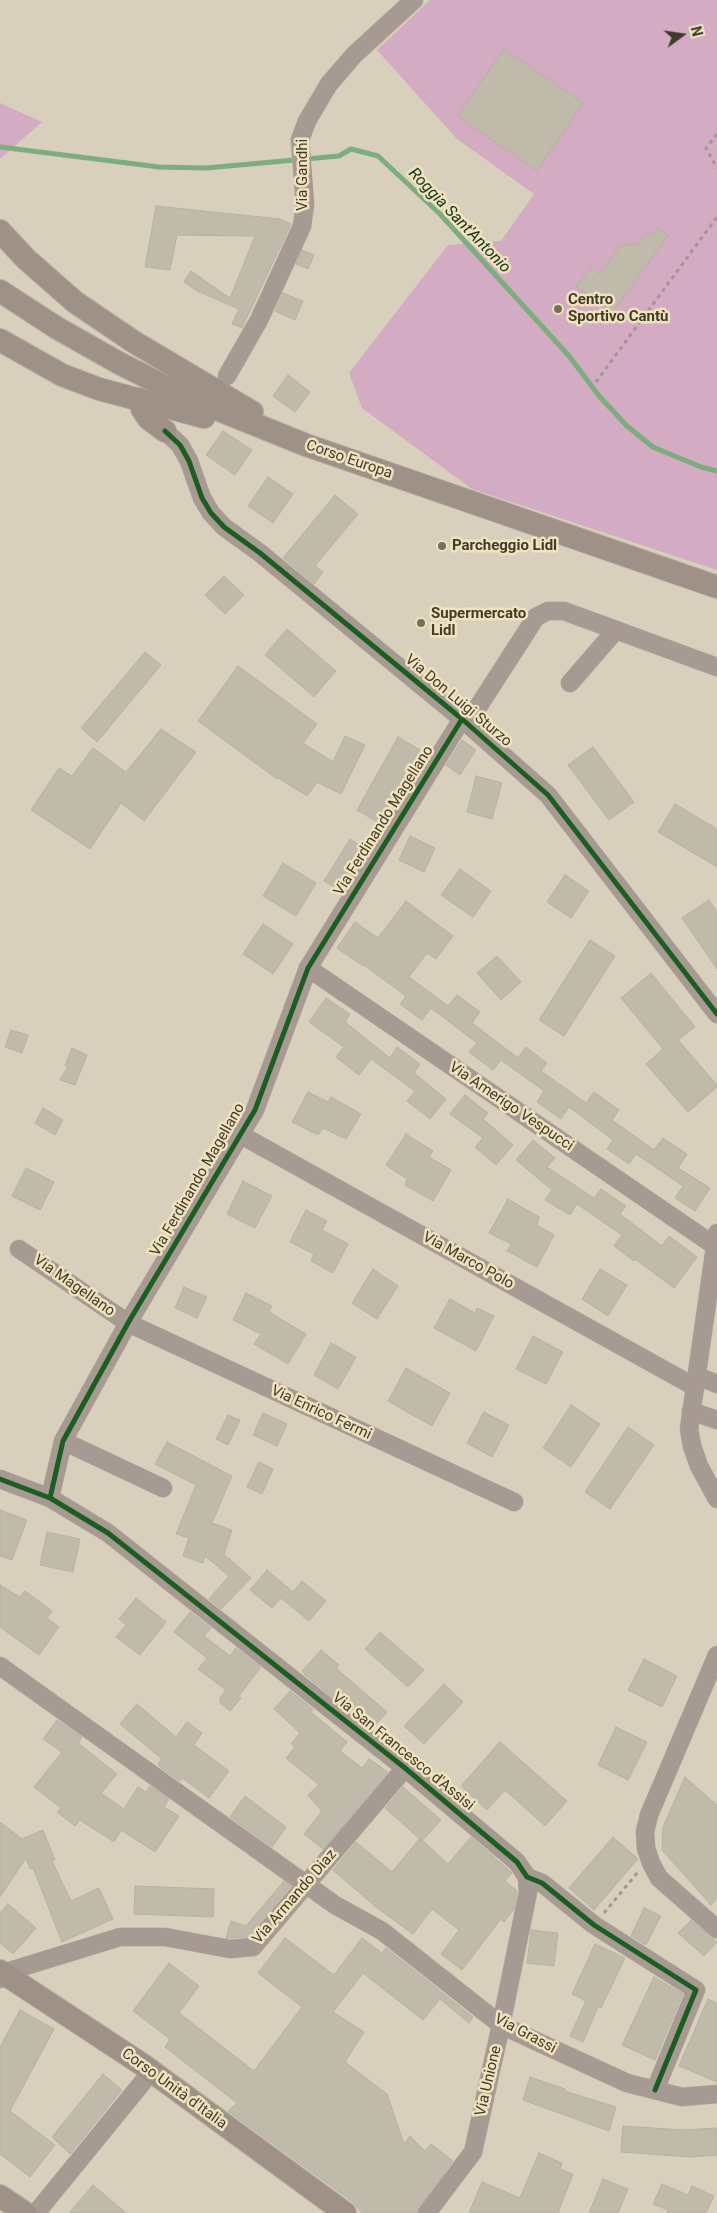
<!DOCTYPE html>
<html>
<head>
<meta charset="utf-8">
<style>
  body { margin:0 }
  #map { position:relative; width:717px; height:2213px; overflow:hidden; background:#d8d0bc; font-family:Roboto,sans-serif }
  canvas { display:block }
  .north { position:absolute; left:657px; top:10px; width:50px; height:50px; -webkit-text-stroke:4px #f0e2bd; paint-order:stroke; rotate:76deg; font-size:14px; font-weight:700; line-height:20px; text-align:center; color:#413b2c }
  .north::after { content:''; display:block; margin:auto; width:18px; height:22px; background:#413b2c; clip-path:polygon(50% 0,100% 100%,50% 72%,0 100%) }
</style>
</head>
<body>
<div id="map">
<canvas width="717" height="2213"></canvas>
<div class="north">N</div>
</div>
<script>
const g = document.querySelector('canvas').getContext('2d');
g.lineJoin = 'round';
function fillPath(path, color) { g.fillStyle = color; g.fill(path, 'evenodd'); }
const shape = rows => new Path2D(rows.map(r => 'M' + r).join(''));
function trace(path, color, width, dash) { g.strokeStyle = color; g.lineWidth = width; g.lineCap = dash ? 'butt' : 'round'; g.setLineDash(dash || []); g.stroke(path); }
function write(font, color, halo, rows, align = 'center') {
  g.font = font + ' Roboto,sans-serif'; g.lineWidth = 5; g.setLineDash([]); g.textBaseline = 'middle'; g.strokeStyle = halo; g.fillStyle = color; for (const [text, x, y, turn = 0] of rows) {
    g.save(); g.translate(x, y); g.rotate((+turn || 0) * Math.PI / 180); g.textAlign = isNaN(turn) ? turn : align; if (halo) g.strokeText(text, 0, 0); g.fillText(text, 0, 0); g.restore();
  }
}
const green = shape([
  [430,0,717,0,717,570,472,489,362,408,349,373,448,245,501,241,534,194,457,139,377,50],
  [0,103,42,122,0,159]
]);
const stream = shape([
  [0,147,159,167,206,168,339,156,351,149,378,156,440,214,569,356,600,397,627,426,653,447,701,467,717,471]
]);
const building = shape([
  [504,49,583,103,537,171,457,116,504,49],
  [156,206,280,219,291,224,242,328,232,324,239,309,197,291,184,282,191,271,230,298,255,236,177,235,170,270,145,267,156,206],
  [658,228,668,236,612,313,576,286,592,267,599,274,621,245,638,244,647,233,652,236,658,228],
  [302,250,314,255,308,269,296,264,302,250],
  [283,293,303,301,295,320,275,311,283,293],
  [288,375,310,392,295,412,273,396,288,375],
  [223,431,252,450,235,475,206,455,223,431],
  [268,477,293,494,273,523,248,506,268,477],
  [335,495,358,514,315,566,323,572,314,584,283,558,335,495],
  [224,576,244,595,225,614,205,595,224,576],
  [287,629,336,671,314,697,265,655,287,629],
  [145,652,161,665,97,742,81,728,145,652],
  [238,666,317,724,303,743,333,762,345,736,365,745,341,794,317,782,307,796,278,778,277,779,198,721,238,666],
  [161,729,196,752,144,821,121,803,90,849,31,810,59,768,72,776,93,748,126,772,161,729],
  [398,737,420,750,379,823,357,810,398,737],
  [462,740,476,750,460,775,446,765,462,740],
  [593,747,634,802,609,820,568,765,593,747],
  [476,776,502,783,492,819,467,812,476,776],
  [675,804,717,829,717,867,658,832,675,804],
  [410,836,435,848,424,872,399,860,410,836],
  [350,839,368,850,343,892,324,881,350,839],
  [283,863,316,883,296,916,263,896,283,863],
  [460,869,491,891,473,917,441,895,460,869],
  [565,875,589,891,571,918,547,902,565,875],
  [709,900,717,912,717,969,682,918,709,900],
  [406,901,453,936,436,959,427,953,409,977,448,1006,457,995,480,1012,472,1023,518,1058,526,1047,547,1063,541,1071,586,1103,594,1092,619,1110,612,1120,654,1150,663,1138,687,1154,678,1168,710,1188,695,1211,675,1198,683,1186,636,1154,629,1164,607,1149,613,1140,569,1107,561,1119,537,1102,544,1091,501,1060,493,1070,469,1052,477,1043,431,1008,422,1020,400,1004,406,996,364,965,363,966,337,948,355,922,378,938,406,901],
  [263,924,293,944,273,974,243,954,263,924],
  [590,940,615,956,564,1036,539,1020,590,940],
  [497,956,521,982,501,1000,477,973,497,956],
  [651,973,695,1027,678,1040,717,1085,717,1087,688,1112,646,1064,663,1049,621,998,651,973],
  [326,998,350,1014,345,1022,390,1058,397,1047,420,1064,414,1073,446,1099,430,1119,407,1101,415,1091,371,1059,359,1075,336,1057,344,1047,309,1022,326,998],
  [11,1030,28,1035,22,1053,5,1047,11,1030],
  [72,1048,87,1055,75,1085,60,1080,68,1067,65,1066,72,1048],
  [308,1092,328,1102,331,1097,361,1114,346,1139,323,1128,318,1135,292,1122,308,1092],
  [465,1095,488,1113,483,1119,513,1145,496,1165,475,1147,483,1138,450,1114,465,1095],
  [43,1108,63,1120,55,1135,35,1123,43,1108],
  [406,1134,433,1151,429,1157,451,1170,433,1201,405,1185,407,1179,386,1165,406,1134],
  [533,1140,555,1158,547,1167,594,1198,601,1189,626,1206,620,1214,662,1246,669,1236,697,1257,674,1288,635,1259,634,1261,614,1246,622,1235,577,1204,570,1215,545,1200,552,1190,516,1160,533,1140],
  [26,1168,54,1182,40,1210,12,1196,26,1168],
  [243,1181,272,1196,255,1228,227,1214,243,1181],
  [508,1199,539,1217,537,1225,554,1235,537,1267,507,1251,511,1244,489,1233,508,1199],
  [306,1210,327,1221,322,1230,348,1244,333,1273,311,1261,314,1254,290,1242,306,1210],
  [373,1269,398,1286,377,1319,352,1303,373,1269],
  [600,1269,627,1285,608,1316,582,1299,600,1269],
  [184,1287,207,1297,197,1318,175,1308,184,1287],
  [246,1293,272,1306,269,1312,306,1334,288,1364,254,1344,261,1334,233,1320,246,1293],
  [450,1299,475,1313,477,1308,494,1316,476,1351,434,1328,450,1299],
  [533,1336,563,1352,546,1384,516,1369,533,1336],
  [331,1343,356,1357,338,1389,314,1375,331,1343],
  [406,1368,450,1393,432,1426,388,1401,406,1368],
  [571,1405,600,1424,571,1467,543,1448,571,1405],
  [484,1412,509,1425,492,1457,467,1443,484,1412],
  [263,1413,287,1424,277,1446,253,1435,263,1413],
  [228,1415,240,1420,228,1445,216,1439,228,1415],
  [628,1427,654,1445,610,1509,585,1492,628,1427],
  [167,1442,232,1476,212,1523,232,1530,224,1554,251,1578,221,1609,209,1599,229,1576,205,1556,203,1563,183,1556,189,1538,176,1534,196,1485,155,1464,167,1442],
  [259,1462,273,1469,262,1494,247,1487,259,1462],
  [0,1510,27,1520,12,1560,0,1556,0,1510],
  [47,1532,80,1539,73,1572,40,1565,47,1532],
  [267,1570,293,1592,302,1581,326,1601,309,1621,281,1598,272,1608,250,1590,267,1570],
  [0,1585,20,1597,25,1591,52,1611,47,1618,59,1627,39,1655,0,1627,0,1585],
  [136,1598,166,1622,140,1655,116,1637,126,1625,119,1619,136,1598],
  [190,1612,211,1628,204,1636,230,1656,236,1648,261,1667,238,1697,241,1698,230,1711,220,1703,220,1698,226,1690,198,1669,207,1658,174,1632,190,1612],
  [380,1632,424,1670,408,1687,365,1649,380,1632],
  [321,1650,339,1665,336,1668,387,1712,372,1729,305,1675,302,1671,321,1650],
  [644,1659,677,1676,662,1707,628,1690,644,1659],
  [444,1684,463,1702,424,1744,404,1726,444,1684],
  [290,1691,313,1709,311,1712,347,1742,340,1751,362,1768,369,1759,388,1772,323,1849,304,1834,322,1811,308,1795,319,1785,286,1758,295,1747,291,1744,300,1733,274,1709,290,1691],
  [137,1704,176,1737,187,1722,202,1733,194,1745,229,1771,209,1798,182,1778,180,1781,161,1768,158,1764,162,1759,120,1724,137,1704],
  [57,1720,82,1737,78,1743,117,1774,101,1793,124,1809,138,1787,146,1792,150,1786,169,1799,164,1807,179,1816,155,1852,121,1830,114,1842,80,1820,75,1826,57,1812,61,1808,34,1787,62,1752,43,1739,57,1720],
  [616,1727,647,1742,628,1780,598,1765,616,1727],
  [500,1742,567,1801,545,1826,505,1790,487,1810,461,1786,500,1742],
  [685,1777,717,1805,717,1898,711,1905,662,1850,663,1827,685,1777],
  [403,1787,441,1820,422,1841,385,1808,403,1787],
  [245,1796,286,1827,272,1847,230,1817,245,1796],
  [0,1822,22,1839,43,1830,55,1860,52,1861,71,1901,99,1888,113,1919,62,1942,33,1868,30,1869,26,1858,0,1897,0,1822],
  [471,1837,509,1870,512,1873,505,1881,517,1891,514,1909,504,1922,501,1919,462,1970,441,1954,459,1930,432,1909,413,1934,376,1907,333,1870,356,1842,392,1872,420,1838,448,1864,471,1837],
  [613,1837,638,1859,594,1910,569,1888,613,1837],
  [284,1881,291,1886,248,1937,226,1938,231,1921,246,1926,284,1881],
  [135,1886,214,1889,213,1917,134,1914,135,1886],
  [8,1904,36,1928,13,1954,0,1943,0,1913,8,1904],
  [644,1908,661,1916,646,1945,631,1936,644,1908],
  [691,1920,717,1942,704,1956,678,1933,691,1920],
  [531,1930,558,1933,554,1966,527,1963,531,1930],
  [285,1938,334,1975,362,1938,382,1953,386,1948,473,2017,469,2023,440,1999,423,2020,363,1973,333,2012,364,2032,345,2062,387,2094,404,2144,410,2136,425,2151,431,2144,453,2161,419,2207,417,2213,362,2213,353,2202,228,2111,237,2103,165,2047,170,2039,133,2011,169,1963,199,1986,179,2013,254,2071,302,2007,258,1973,285,1938],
  [595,1944,625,1958,601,2008,598,2007,583,2042,570,2036,586,2001,572,1994,595,1944],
  [654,1977,683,1994,655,2060,622,2045,654,1977],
  [708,1999,717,2003,717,2082,679,2066,708,1999],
  [20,2010,54,2029,10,2111,55,2145,30,2177,0,2154,0,2047,20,2010],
  [103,2074,122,2090,70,2154,52,2137,103,2074],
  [530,2077,565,2089,565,2091,616,2107,609,2131,523,2100,530,2077],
  [623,2126,683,2130,717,2128,717,2155,692,2157,621,2152,623,2126],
  [539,2153,562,2163,560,2169,573,2174,558,2213,469,2213,482,2182,520,2198,539,2153],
  [603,2179,628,2189,618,2213,589,2213,603,2179],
  [662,2184,688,2195,692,2186,714,2196,706,2213,667,2213,668,2210,653,2204,662,2184],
  [93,2185,126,2213,69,2213,93,2185]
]);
const path = shape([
  [717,134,706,148,717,168],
  [596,382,717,217],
  [604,1913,638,1872]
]);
const minor = shape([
  [227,376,259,320,302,226,305,204,300,140,307,121,329,84,354,55,414,0],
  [165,431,180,445,189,461,202,498,211,513,224,527,260,553,462,719,548,795,717,1014],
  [570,683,616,630],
  [467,724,536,617,548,611,564,611,717,667],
  [308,968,715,1246],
  [241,1135,695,1387],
  [717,1233,689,1429,692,1446,699,1466,717,1499],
  [19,1249,128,1323,514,1502],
  [697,1376,717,1384],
  [691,1411,717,1420],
  [63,1441,163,1488],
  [0,1479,50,1498,108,1533,405,1768,517,1862,527,1877,542,1883,594,1925,696,1990,655,2090],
  [50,1498,63,1441,128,1323,255,1110,308,968,462,719],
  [717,1655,649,1815,645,1832,646,1848,651,1863,659,1878,717,1929],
  [0,1666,335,1905,382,1931,501,2025,627,2083,682,2097,717,2094],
  [0,1979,3,1973,120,1937,165,1937,230,1949,253,1947,405,1768],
  [36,2213,151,2072],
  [427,2213,473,2152,501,2025,528,1892,527,1877]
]);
const major = shape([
  [0,231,26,259,75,302,134,342,252,412],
  [0,291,57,328,119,363,182,395,306,445,717,587],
  [0,340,62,375,99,389,204,417],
  [140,399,142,409,149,419,165,431],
  [0,1971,143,2065,345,2213],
  [0,2196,25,2213]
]);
const cycleway = shape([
  [165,431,180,445,189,461,202,498,211,513,224,527,260,553,462,719,548,795,717,1014],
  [0,1479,50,1498,108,1533,405,1768,517,1862,527,1877,542,1883,594,1925,696,1990,655,2090],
  [50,1498,63,1441,128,1323,255,1110,308,968,462,719]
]);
const markers = [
  [558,309,5,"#766f5e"],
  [442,546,5,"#766f5e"],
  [421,623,5,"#766f5e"]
];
const streetNames = [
  ["Via Gandhi",303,175,-90],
  ["Corso Europa",349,460,19],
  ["Via Don Luigi Sturzo",458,701,40],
  ["Via Ferdinando Magellano",384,821,-58],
  ["Via Amerigo Vespucci",511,1107,34],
  ["Via Ferdinando Magellano",198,1180,-60],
  ["Via Marco Polo",468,1261,29],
  ["Via Magellano",74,1286,35],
  ["Via Enrico Fermi",321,1413,25],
  ["Via San Francesco d'Assisi",403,1752,39],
  ["Via Armando Diaz",295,1897,-49],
  ["Via Grassi",525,2034,28],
  ["Via Unione",489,2081,-77],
  ["Corso Unità d'Italia",174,2089,36]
];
const poiNames = [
  ["Centro",568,300],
  ["Sportivo Cantù",568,317],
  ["Parcheggio Lidl",452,546],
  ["Supermercato",431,614],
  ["Lidl",431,631]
];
const waterNames = [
  ["Roggia Sant'Antonio",459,221,46]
];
fillPath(green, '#d3abc3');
trace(stream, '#7cad7f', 5);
fillPath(building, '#c0baaa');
trace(building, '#b6b1a1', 1);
trace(minor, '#b4ae9f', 19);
trace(major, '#b4ae9f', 24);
trace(path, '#a1988e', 3, [4, 4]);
trace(minor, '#a69a93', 18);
trace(major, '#9f9188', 22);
trace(cycleway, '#1b5e20', 5);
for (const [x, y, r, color] of markers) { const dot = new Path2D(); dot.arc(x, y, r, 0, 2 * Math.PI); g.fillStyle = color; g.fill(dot); trace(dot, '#f0e2bd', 2); }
write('15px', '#413b2c', '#f0e2bd', streetNames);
write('bold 15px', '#413b2c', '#f0e2bd', poiNames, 'left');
write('italic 16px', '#14341c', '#f0e2bd', waterNames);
</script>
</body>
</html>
